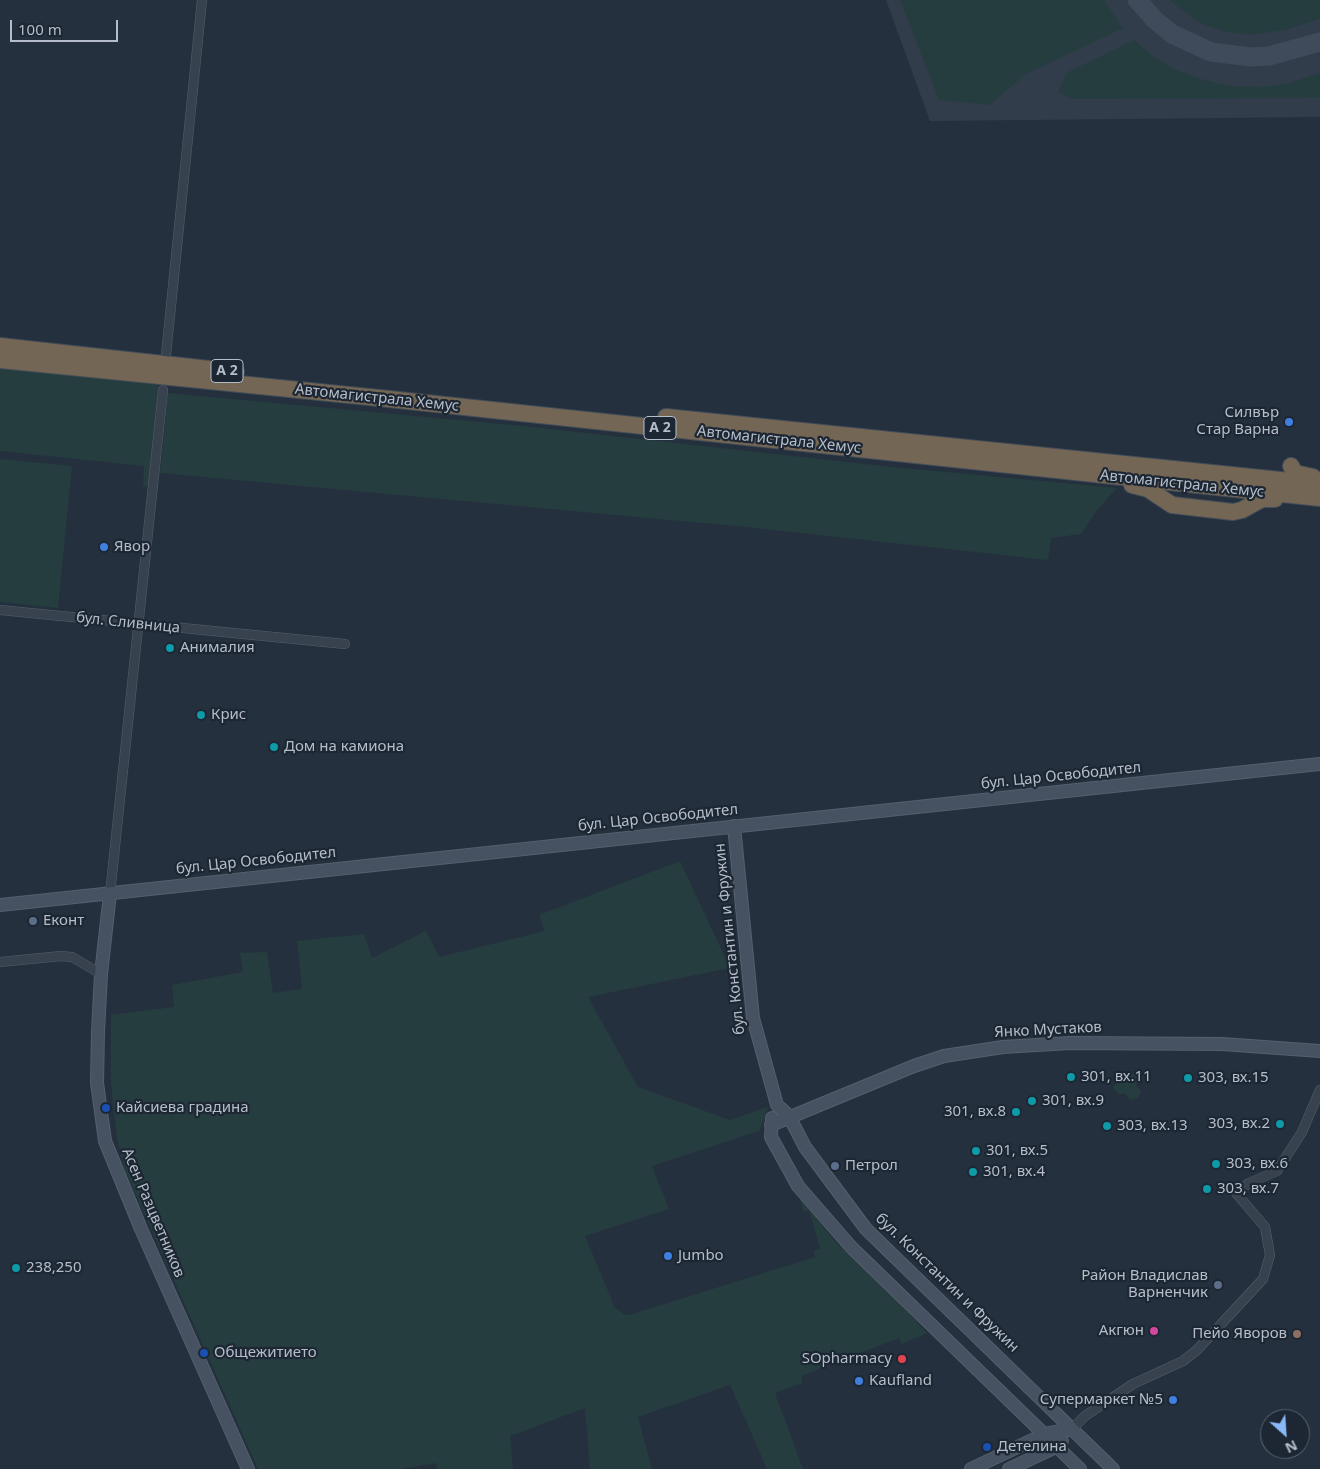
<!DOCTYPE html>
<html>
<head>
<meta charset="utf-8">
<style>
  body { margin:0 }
  #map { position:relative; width:1320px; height:1469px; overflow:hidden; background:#24303e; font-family:"Noto Sans",sans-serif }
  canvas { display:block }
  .north { position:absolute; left:1260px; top:1409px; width:50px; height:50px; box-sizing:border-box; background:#1d2733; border:1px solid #59636f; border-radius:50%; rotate:154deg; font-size:14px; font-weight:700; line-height:20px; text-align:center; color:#b4bdc9 }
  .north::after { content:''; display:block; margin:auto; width:18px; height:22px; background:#8ab9f8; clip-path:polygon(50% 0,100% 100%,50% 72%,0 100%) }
  .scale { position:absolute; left:10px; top:20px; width:108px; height:22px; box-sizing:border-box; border:2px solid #b4bdc9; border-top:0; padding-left:6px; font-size:15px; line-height:18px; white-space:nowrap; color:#b4bdc9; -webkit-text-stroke:4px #1d2733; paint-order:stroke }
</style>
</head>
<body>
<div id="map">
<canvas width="1320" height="1469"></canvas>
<div class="north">N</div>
<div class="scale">100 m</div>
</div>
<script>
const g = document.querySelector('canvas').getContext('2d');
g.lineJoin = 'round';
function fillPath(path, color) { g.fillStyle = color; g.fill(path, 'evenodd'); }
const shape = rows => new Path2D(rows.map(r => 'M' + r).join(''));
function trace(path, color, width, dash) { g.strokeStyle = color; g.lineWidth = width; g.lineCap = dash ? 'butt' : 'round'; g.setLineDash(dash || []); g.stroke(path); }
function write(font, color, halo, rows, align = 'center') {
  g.font = font + ' "Noto Sans",sans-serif'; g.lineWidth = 4.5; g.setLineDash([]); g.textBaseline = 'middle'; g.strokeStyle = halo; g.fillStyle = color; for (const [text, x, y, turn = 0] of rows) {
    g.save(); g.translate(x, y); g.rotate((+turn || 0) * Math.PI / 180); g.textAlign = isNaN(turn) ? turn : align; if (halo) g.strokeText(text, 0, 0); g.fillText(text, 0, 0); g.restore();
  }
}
const airport = shape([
  [886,0,1320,0,1320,117,930,121]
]);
const green = shape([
  [900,0,1104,0,1123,28,1026,74,990,105,939,100],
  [1169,0,1320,0,1320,19,1285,30,1251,35,1226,32,1200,23],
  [1134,40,1154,57,1176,70,1201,79,1230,86,1261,87,1289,83,1320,73,1320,98,1072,99,1058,92,1066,73],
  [0,368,158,385,150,486,143,487,144,466,0,451],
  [168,393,523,426,892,467,1117,488,1097,510,1081,534,1051,538,1048,560,746,527,160,473],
  [0,459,72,466,58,608,0,602],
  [680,861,730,968,588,997,638,1087,730,1120,768,1107,759,1131,652,1166,669,1209,585,1236,615,1308,624,1314,629,1315,815,1257,814,1251,820,1249,809,1210,804,1212,799,1196,836,1243,891,1294,927,1333,902,1344,899,1338,801,1376,803,1383,775,1393,803,1469,767,1469,730,1385,638,1417,652,1469,590,1469,585,1408,510,1436,513,1469,437,1469,436,1463,400,1469,258,1469,125,1170,117,1139,111,1082,111,1015,174,1007,172,985,243,972,240,953,267,952,273,993,302,989,297,941,364,934,372,958,426,931,439,957,545,931,539,915],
  [1134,1072,1139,1078,1136,1085,1141,1092,1138,1098,1131,1100,1125,1094,1118,1094,1113,1088,1118,1081,1124,1080,1128,1073]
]);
const taxiway = shape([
  [1137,0,1155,20,1172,34,1211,52,1251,57,1269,56,1320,42]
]);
const street = shape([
  [166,355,202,0],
  [0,610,345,644],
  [110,894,163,390],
  [0,962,61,956,72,957,101,974],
  [1072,1429,1085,1416,1133,1384,1183,1361,1197,1350,1263,1279,1270,1255,1265,1227,1236,1193,1249,1183,1277,1171,1302,1132,1320,1090]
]);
const secondary = shape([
  [734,826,753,1018,777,1105,789,1116,805,1147,866,1229,1113,1469],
  [110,894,101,974,98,1032,97,1083,105,1141,141,1229,248,1469],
  [0,905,1320,764],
  [772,1118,771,1137,798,1186,851,1247,1080,1469],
  [771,1125,914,1066,944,1056,1003,1047,1070,1043,1222,1044,1320,1051],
  [971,1469,1045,1434,1072,1429],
  [1009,1469,1058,1446,1062,1441]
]);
const highway = shape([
  [0,346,236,372],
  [0,360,389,399,1320,498],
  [666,417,1320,484],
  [1291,466,1295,473,1313,477],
  [1132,485,1148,489,1172,505,1233,512,1242,510,1262,499,1275,499]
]);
const markers = [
  [1289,422,5,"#3f7fe0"],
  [104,547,5,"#3f7fe0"],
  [170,648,5,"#0f9aa8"],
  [201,715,5,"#0f9aa8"],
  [274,747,5,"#0f9aa8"],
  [33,921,5,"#5c6f8a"],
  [1071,1077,5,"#0f9aa8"],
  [1188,1078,5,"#0f9aa8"],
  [1032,1101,5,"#0f9aa8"],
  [106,1108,5,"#1a4fb4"],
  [1016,1112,5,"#0f9aa8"],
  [1280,1124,5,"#0f9aa8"],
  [1107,1126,5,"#0f9aa8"],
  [976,1151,5,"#0f9aa8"],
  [1216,1164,5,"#0f9aa8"],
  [835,1166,5,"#5c6f8a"],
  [973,1172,5,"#0f9aa8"],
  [1207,1189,5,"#0f9aa8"],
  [668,1256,5,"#3f7fe0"],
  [16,1268,5,"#0f9aa8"],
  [1218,1285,5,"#5c6f8a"],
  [1154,1331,5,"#d1479c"],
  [1297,1334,5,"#8d6e63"],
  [204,1353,5,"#1a4fb4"],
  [902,1359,5,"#e0444e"],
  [859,1381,5,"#3f7fe0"],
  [1173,1400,5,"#3f7fe0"],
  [987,1447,5,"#1a4fb4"]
];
const shields = [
  [227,371,32],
  [660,428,32]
];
const shieldNames = [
  ["A 2",227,371],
  ["A 2",660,428]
];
const streetNames = [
  ["Автомагистрала Хемус",377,398,6],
  ["Автомагистрала Хемус",779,440,6],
  ["Автомагистрала Хемус",1182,484,6],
  ["бул. Сливница",128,623,6],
  ["бул. Цар Освободител",1061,776,-6],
  ["бул. Цар Освободител",658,818,-6],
  ["бул. Цар Освободител",256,861,-6],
  ["бул. Константин и Фружин",730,939,-96],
  ["Янко Мустаков",1048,1030,-3],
  ["Асен Разцветников",153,1213,67],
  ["бул. Константин и Фружин",947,1283,44]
];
const poiNames = [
  ["Силвър",1279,413,"right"],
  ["Стар Варна",1279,430,"right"],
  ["Явор",114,547],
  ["Анималия",180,648],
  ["Крис",211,715],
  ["Дом на камиона",284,747],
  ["Еконт",43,921],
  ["301, вх.11",1081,1077],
  ["303, вх.15",1198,1078],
  ["301, вх.9",1042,1101],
  ["Кайсиева градина",116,1108],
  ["301, вх.8",1006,1112,"right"],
  ["303, вх.2",1270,1124,"right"],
  ["303, вх.13",1117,1126],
  ["301, вх.5",986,1151],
  ["303, вх.6",1226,1164],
  ["Петрол",845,1166],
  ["301, вх.4",983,1172],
  ["303, вх.7",1217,1189],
  ["Jumbo",678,1256],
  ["238,250",26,1268],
  ["Район Владислав",1208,1276,"right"],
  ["Варненчик",1208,1293,"right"],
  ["Акгюн",1144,1331,"right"],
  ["Пейо Яворов",1287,1334,"right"],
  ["Общежитието",214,1353],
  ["SOpharmacy",892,1359,"right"],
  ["Kaufland",869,1381],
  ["Супермаркет №5",1163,1400,"right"],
  ["Детелина",997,1447]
];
fillPath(airport, '#323d4b');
fillPath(green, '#263d3f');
trace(taxiway, '#3f4b5a', 19);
trace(street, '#56606c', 10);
trace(secondary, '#56606c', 14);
trace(highway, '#434d59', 18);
trace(street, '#38424e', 9);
trace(secondary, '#465161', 12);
trace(highway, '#746655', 16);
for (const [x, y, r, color] of markers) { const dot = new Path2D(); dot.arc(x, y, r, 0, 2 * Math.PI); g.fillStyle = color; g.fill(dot); trace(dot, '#1d2733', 2); }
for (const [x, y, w] of shields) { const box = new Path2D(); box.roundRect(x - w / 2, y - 11.5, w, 23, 4); g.fillStyle = '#1d2733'; g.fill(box); trace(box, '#b4bdc9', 1); }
write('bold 14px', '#b4bdc9', null, shieldNames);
write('15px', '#b4bdc9', '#1d2733', streetNames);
write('15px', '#b4bdc9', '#1d2733', poiNames, 'left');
</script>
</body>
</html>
